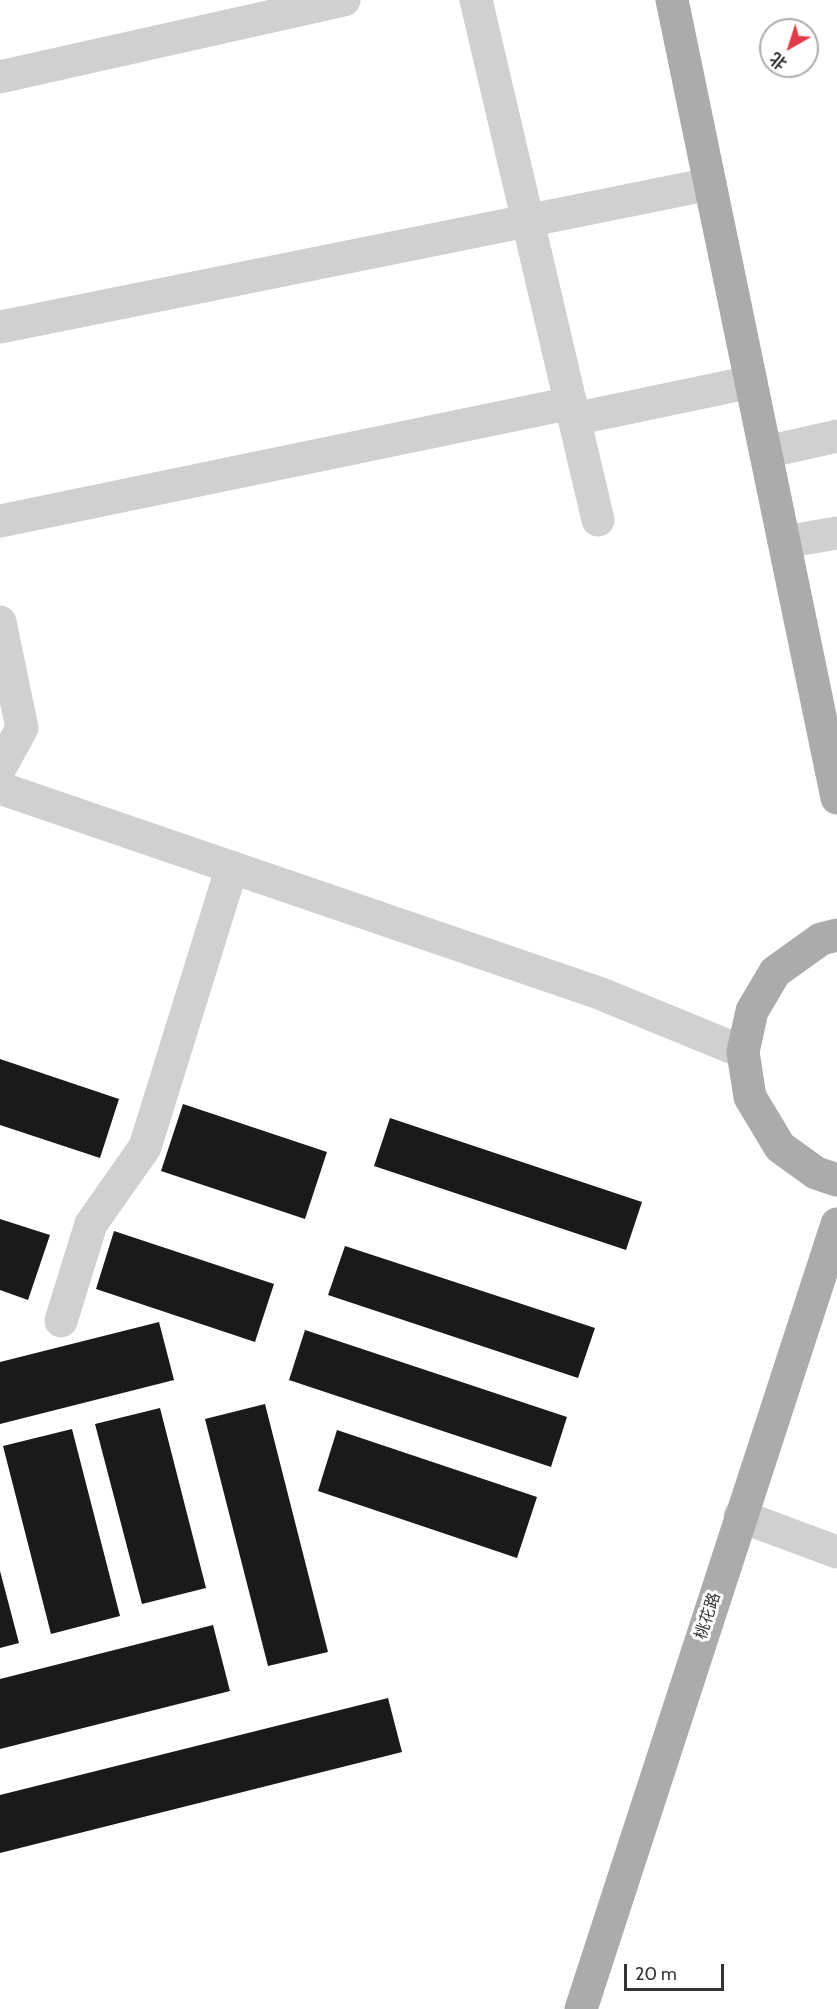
<!DOCTYPE html>
<html>
<head>
<meta charset="utf-8">
<style>
  body { margin:0 }
  #map { position:relative; width:837px; height:2009px; overflow:hidden; background:#fff; font-family:Cabin,"Noto Sans SC",sans-serif }
  canvas { display:block }
  .north { position:absolute; left:759px; top:18px; width:60px; height:60px; box-sizing:border-box; background:#fff; border:2px solid #adadad; border-radius:50%; rotate:219deg; font-size:16px; font-weight:700; line-height:24px; text-align:center; color:#333 }
  .north::after { content:''; display:block; margin:auto; width:21px; height:27px; background:#e63946; clip-path:polygon(50% 0,100% 100%,50% 72%,0 100%) }
  .scale { position:absolute; left:624px; top:1964px; width:100px; height:27px; box-sizing:border-box; border:3px solid #333; border-top:0; padding-left:8px; font-size:18px; line-height:21px; white-space:nowrap; color:#333; -webkit-text-stroke:4px #fff; paint-order:stroke }
</style>
</head>
<body>
<div id="map">
<canvas width="837" height="2009"></canvas>
<div class="north">北</div>
<div class="scale">20 m</div>
</div>
<script>
const g = document.querySelector('canvas').getContext('2d');
g.lineJoin = 'round';
function fillPath(path, color) { g.fillStyle = color; g.fill(path, 'evenodd'); }
const shape = rows => new Path2D(rows.map(r => 'M' + r).join(''));
function trace(path, color, width, dash) { g.strokeStyle = color; g.lineWidth = width; g.lineCap = dash ? 'butt' : 'round'; g.setLineDash(dash || []); g.stroke(path); }
function write(font, color, halo, rows, align = 'center') {
  g.font = font + ' Cabin,"Noto Sans SC",sans-serif'; g.lineWidth = 6; g.setLineDash([]); g.textBaseline = 'middle'; g.strokeStyle = halo; g.fillStyle = color; for (const [text, x, y, turn = 0] of rows) {
    g.save(); g.translate(x, y); g.rotate((+turn || 0) * Math.PI / 180); g.textAlign = isNaN(turn) ? turn : align; if (halo) g.strokeText(text, 0, 0); g.fillText(text, 0, 0); g.restore();
  }
}
const building = shape([
  [0,1059,119,1099,100,1158,0,1125],
  [183,1104,327,1152,305,1219,161,1171],
  [390,1118,642,1202,626,1250,374,1166],
  [0,1219,50,1235,28,1300,0,1290],
  [114,1231,274,1284,255,1342,96,1289],
  [345,1246,595,1328,578,1378,328,1295],
  [159,1322,174,1380,0,1424,0,1362],
  [305,1330,567,1417,551,1467,289,1380],
  [265,1404,328,1652,268,1666,205,1419],
  [160,1408,206,1588,142,1604,95,1424],
  [72,1429,120,1616,51,1634,3,1446],
  [337,1430,537,1497,517,1558,318,1491],
  [0,1571,19,1643,0,1648],
  [213,1625,230,1691,0,1749,0,1679],
  [388,1698,402,1752,0,1853,0,1795]
]);
const minor = shape([
  [476,0,598,520],
  [0,77,344,0],
  [0,327,710,184],
  [574,419,751,382],
  [766,452,837,436],
  [0,521,571,403],
  [784,542,837,533],
  [0,622,22,728,0,768],
  [0,788,599,993,743,1052],
  [61,1321,91,1224,145,1147,232,867],
  [740,1516,837,1552]
]);
const major = shape([
  [672,0,837,798],
  [837,935,821,939,775,972,752,1011,743,1052,750,1097,780,1147,816,1173,837,1180],
  [581,2009,837,1224]
]);
const streetNames = [
  ["桃花路",708,1616,-72]
];
fillPath(building, '#1a1a1a');
trace(minor, '#d0d0d0', 33);
trace(major, '#ababab', 33);
write('16px', '#333', '#fff', streetNames);
</script>
</body>
</html>
